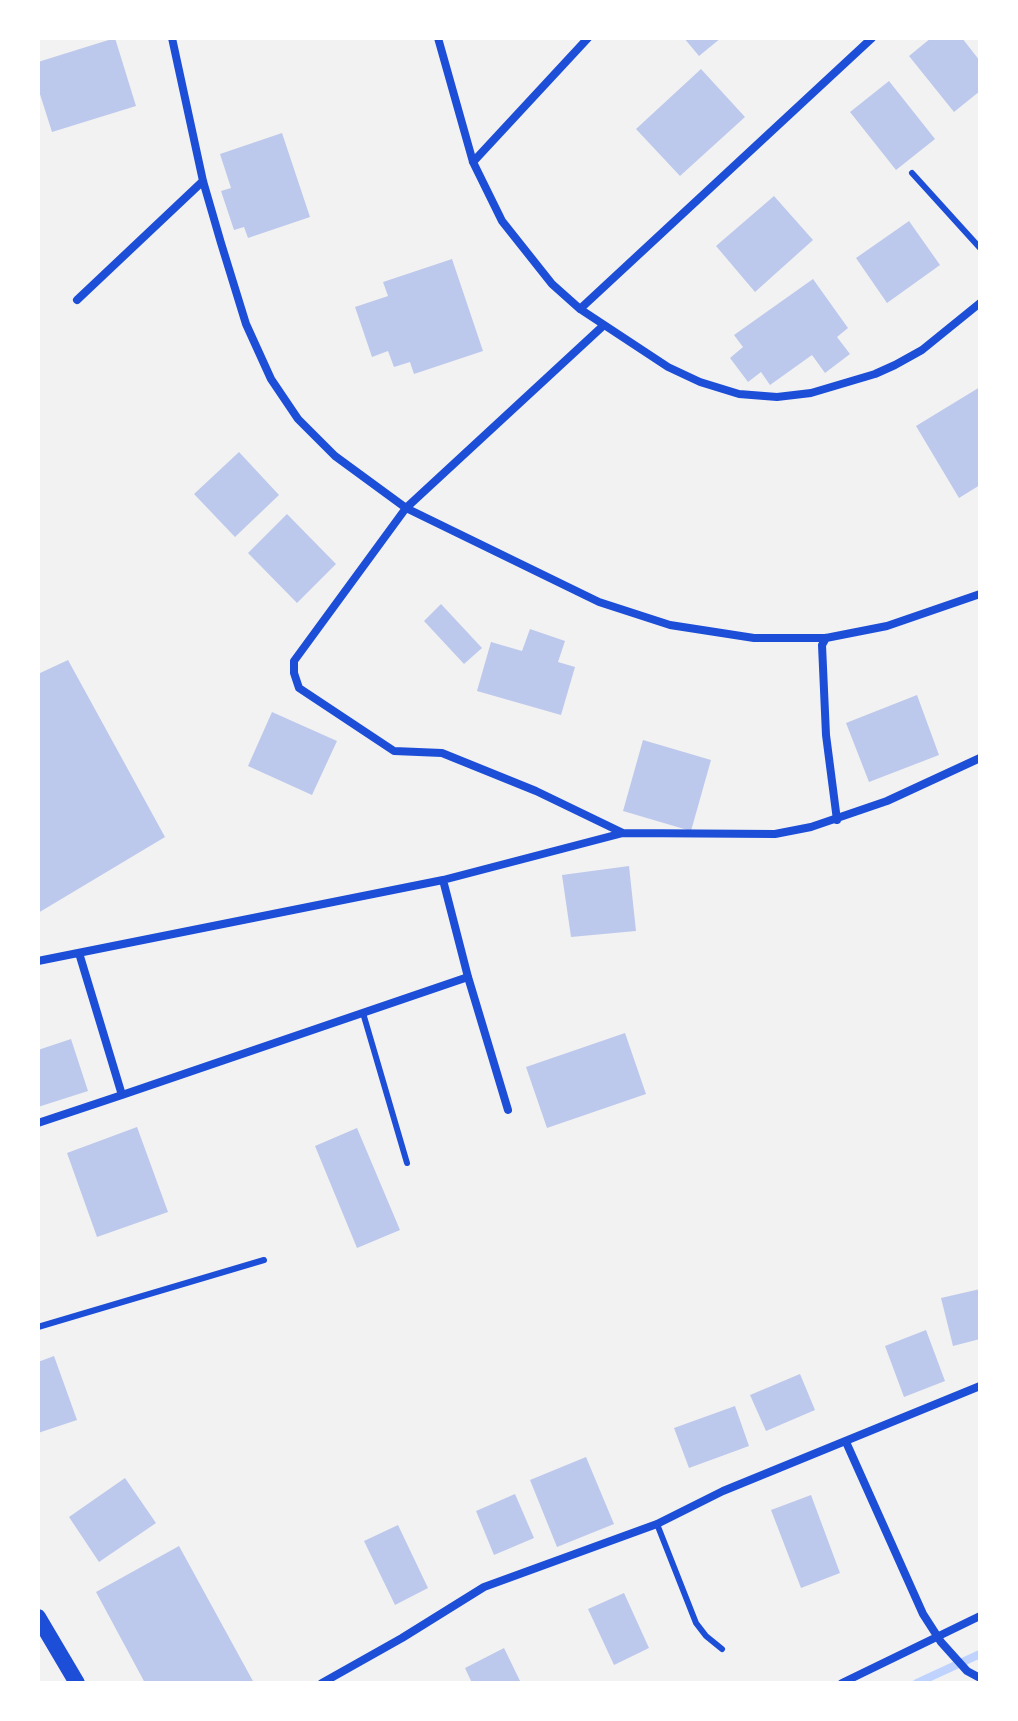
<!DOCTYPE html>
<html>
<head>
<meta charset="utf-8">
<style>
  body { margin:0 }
  #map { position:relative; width:1018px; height:1721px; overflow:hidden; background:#f2f2f2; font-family:"DejaVu Sans",sans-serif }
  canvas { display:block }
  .frame { position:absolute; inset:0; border:40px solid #fff; pointer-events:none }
</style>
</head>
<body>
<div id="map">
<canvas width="1018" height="1721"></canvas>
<div class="frame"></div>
</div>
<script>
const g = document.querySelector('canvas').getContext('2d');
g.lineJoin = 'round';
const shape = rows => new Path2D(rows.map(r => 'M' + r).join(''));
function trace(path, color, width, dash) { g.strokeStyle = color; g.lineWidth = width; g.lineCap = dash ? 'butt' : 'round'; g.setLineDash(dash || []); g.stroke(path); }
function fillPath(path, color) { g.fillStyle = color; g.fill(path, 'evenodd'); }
const stream = shape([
  [917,1683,980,1654]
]);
const building = shape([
  [115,38,136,106,52,132,38,88,38,62],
  [684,38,721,38,699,56],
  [931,38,962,38,980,61,980,91,954,112,909,56],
  [701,69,745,117,680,176,636,129],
  [889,81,935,139,896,170,850,112],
  [282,133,310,217,248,238,244,227,234,230,221,191,231,188,220,154],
  [774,196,813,240,755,292,716,246],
  [909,221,940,265,887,303,856,258],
  [452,259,483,351,414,374,410,362,394,367,388,351,372,357,355,307,388,296,383,282],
  [813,279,848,328,837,337,850,354,825,373,812,355,770,385,761,372,748,382,730,358,743,347,734,335],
  [980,387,980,485,959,498,916,426],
  [239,452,279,495,235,537,194,494],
  [287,514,336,564,297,603,248,553],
  [441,604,482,648,464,664,424,621],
  [530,629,565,641,558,662,575,667,561,715,477,691,491,642,522,651],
  [68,660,165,837,38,913,38,674],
  [917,695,939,755,869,782,846,723],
  [272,712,337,741,312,795,248,766],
  [643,740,711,760,691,831,623,811],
  [629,866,636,931,571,937,562,875],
  [625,1033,646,1094,547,1128,526,1067],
  [71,1039,88,1091,38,1107,38,1050],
  [137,1127,168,1212,97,1237,67,1153],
  [357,1128,400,1230,357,1248,315,1146],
  [980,1289,980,1339,953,1346,941,1298],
  [926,1330,945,1381,904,1397,885,1346],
  [54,1356,77,1420,38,1433,38,1362],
  [800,1374,815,1410,766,1431,750,1395],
  [735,1406,749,1446,689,1468,674,1428],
  [586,1457,614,1524,557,1547,530,1480],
  [125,1478,156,1523,99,1562,69,1517],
  [515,1494,534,1538,494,1555,476,1511],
  [811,1495,840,1573,801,1588,771,1510],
  [398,1525,428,1588,395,1605,364,1541],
  [179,1546,254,1683,145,1683,96,1592],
  [624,1593,649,1648,614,1665,588,1609],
  [504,1648,521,1683,472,1683,465,1668]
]);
const service = shape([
  [912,173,980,248],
  [363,1013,407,1163],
  [38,1327,264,1260],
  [657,1524,696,1623,706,1636,722,1649]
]);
const minor = shape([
  [172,38,203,181,221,243,246,324,271,379,298,419,335,456,406,508,599,602,670,625,754,638,826,638,887,626,980,594],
  [438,38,473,162,502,221,552,284,580,309,668,367,700,382,739,394,777,397,811,393,875,374,895,365,922,350,980,303],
  [473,162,588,38],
  [77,300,203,181],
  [580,309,872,38],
  [604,325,406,508,294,661,294,673,299,688,394,751,442,753,536,791,623,833,775,834,811,827,887,801,980,758],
  [826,638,822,645,826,735,837,820],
  [443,880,623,833],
  [38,961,443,880,468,977,508,1110],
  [122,1095,468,977],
  [38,1123,122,1095,79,953],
  [846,1442,923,1614,941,1642,967,1671,980,1678],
  [322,1683,402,1638,484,1587,657,1524,723,1491,980,1386],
  [842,1683,980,1616]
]);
const secondary = shape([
  [38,1617,77,1683]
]);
trace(stream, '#bfd3fe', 8);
fillPath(building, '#bdc9ec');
trace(service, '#1d4ed8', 6);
trace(minor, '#1d4ed8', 8);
trace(secondary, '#1d4ed8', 16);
</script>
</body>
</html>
